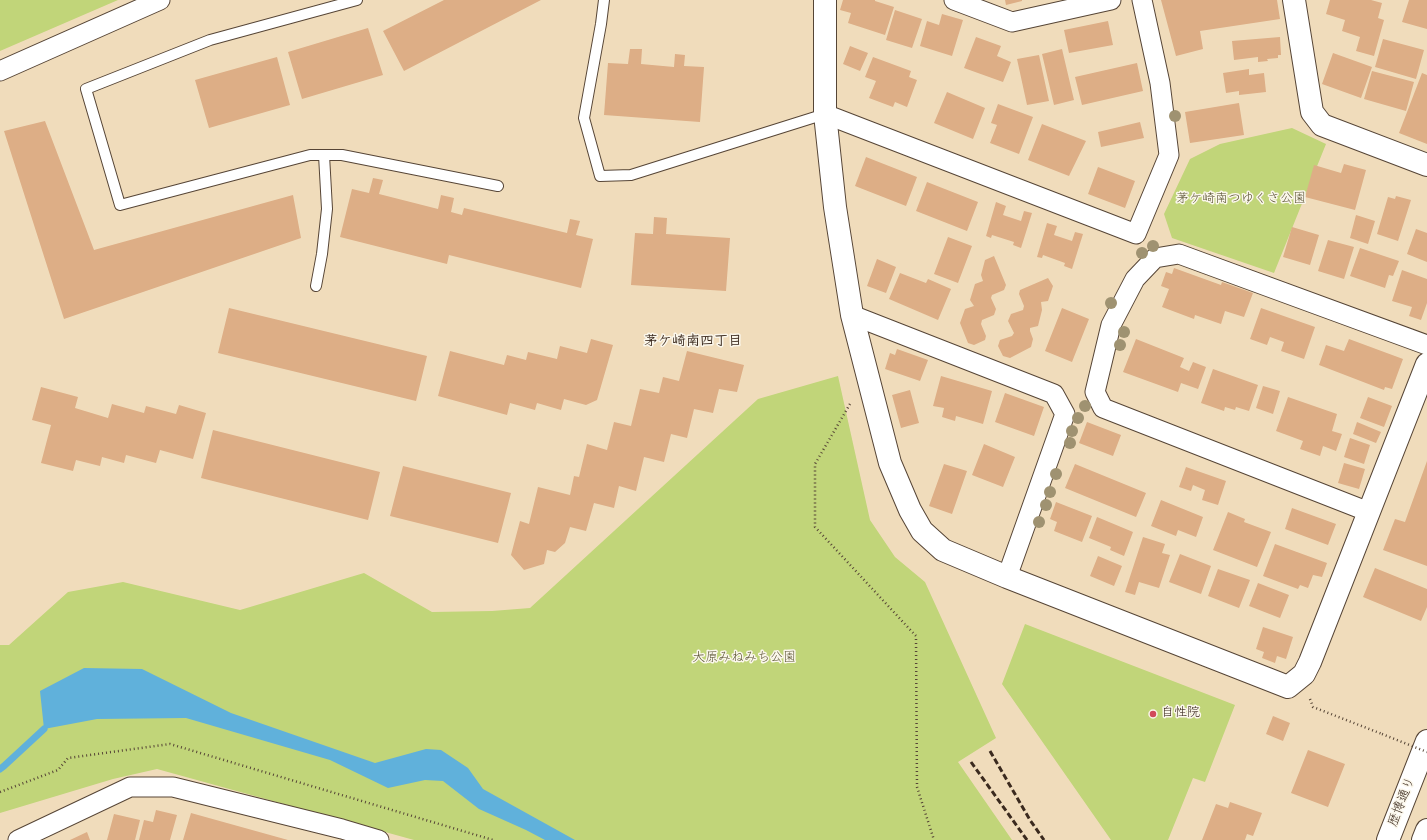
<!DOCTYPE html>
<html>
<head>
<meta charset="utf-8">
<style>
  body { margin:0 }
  canvas { display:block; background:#f0dcbb }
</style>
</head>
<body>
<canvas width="1427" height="840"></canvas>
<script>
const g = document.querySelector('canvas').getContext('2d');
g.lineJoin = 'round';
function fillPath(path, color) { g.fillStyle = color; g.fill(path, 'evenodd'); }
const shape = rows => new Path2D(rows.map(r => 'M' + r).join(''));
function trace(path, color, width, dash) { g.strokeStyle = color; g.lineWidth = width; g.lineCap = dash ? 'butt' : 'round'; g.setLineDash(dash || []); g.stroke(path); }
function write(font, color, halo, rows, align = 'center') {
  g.font = font + ' "Indie Flower","Klee One",sans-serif'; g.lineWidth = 3; g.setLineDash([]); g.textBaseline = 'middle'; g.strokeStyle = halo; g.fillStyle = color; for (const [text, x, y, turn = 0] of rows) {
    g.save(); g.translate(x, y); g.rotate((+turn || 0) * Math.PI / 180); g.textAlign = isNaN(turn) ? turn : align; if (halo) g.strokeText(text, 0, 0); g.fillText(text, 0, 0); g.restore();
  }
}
const green = shape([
  [0,0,118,0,0,51],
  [1292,128,1326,144,1274,273,1172,238,1164,214,1190,159,1220,144],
  [838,376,870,520,895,557,925,582,996,738,958,762,1012,840,414,840,157,769,113,779,0,813,0,645,9,645,68,592,123,582,240,610,364,573,432,612,492,611,530,608,758,399],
  [1025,624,1235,705,1205,782,1193,778,1168,840,1111,840,1002,684]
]);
const water = shape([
  [84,668,142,669,231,713,375,763,426,749,441,750,468,768,483,789,575,840,545,840,526,830,479,809,443,781,425,780,388,788,330,760,186,718,97,719,44,729,40,691]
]);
const stream = shape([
  [0,769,4,766,44,729]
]);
const building = shape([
  [444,0,541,0,404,71,383,31],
  [843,0,875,0,875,1,894,7,885,35,848,23,851,13,840,10],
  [1005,0,1022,0,1022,1,1006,5],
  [1161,0,1277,0,1280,19,1200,31,1203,49,1176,56],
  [1330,0,1371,0,1382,3,1378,18,1384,20,1374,56,1356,51,1360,37,1342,31,1345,20,1326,14],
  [1409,0,1427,0,1427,29,1402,22],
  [895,10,922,19,912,48,886,40],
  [942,14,963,20,952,56,920,46,927,21,939,25],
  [1108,21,1113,45,1069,53,1064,30],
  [368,28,383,75,302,99,288,52],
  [976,37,1001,46,997,56,1011,62,1003,82,964,68],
  [1280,37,1281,55,1278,55,1278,58,1267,59,1268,61,1258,62,1258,57,1234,60,1232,41],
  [1383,39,1424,50,1416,79,1375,67],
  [850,46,868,53,860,71,843,64],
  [630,49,642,49,641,64,674,67,675,54,685,55,684,66,704,67,700,122,604,115,608,63,628,64],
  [1062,49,1074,100,1054,105,1042,54],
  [1333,53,1372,67,1361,98,1322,84],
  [1039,55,1049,101,1027,105,1017,59],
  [277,57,290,105,209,128,195,80],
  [873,57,911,71,909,77,917,80,907,107,895,102,893,107,869,98,876,81,865,77],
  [1137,63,1143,91,1082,105,1075,77],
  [1249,69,1249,75,1264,73,1266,92,1239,95,1239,91,1226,93,1223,73],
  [1372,71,1414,82,1406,111,1364,99],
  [1422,73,1427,75,1427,144,1399,133],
  [947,92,985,108,973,139,934,123],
  [1239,103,1244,135,1190,143,1185,112],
  [998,104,1033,117,1019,154,990,143,997,125,991,123],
  [45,121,94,250,293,195,301,238,64,319,4,131],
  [1140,122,1144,138,1101,147,1098,132],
  [1042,124,1086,141,1069,176,1028,160],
  [866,157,917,177,906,206,855,186],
  [1344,164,1366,170,1355,210,1305,197,1314,165,1341,173],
  [1098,167,1135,181,1125,208,1088,194],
  [373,178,383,180,379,194,438,209,441,195,454,198,451,212,462,215,464,208,567,233,570,219,580,221,576,235,593,239,581,288,449,255,447,264,340,237,352,189,369,193],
  [927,182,978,202,967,231,916,211],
  [1396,196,1411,200,1398,241,1377,234,1388,197,1395,199],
  [996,202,1006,206,1003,215,1021,221,1024,211,1032,213,1021,248,1013,245,1014,242,992,235,991,238,986,236],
  [1356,215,1375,221,1368,244,1350,238],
  [654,217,667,218,666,234,730,238,726,291,631,285,635,233,653,234],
  [1047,223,1057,226,1054,235,1072,241,1075,232,1083,234,1072,269,1064,266,1065,263,1043,255,1042,258,1037,257],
  [1292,227,1319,235,1310,265,1283,257],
  [1416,229,1427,233,1427,262,1407,254],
  [948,237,972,246,958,283,934,274],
  [1328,240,1354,247,1344,279,1318,271],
  [1360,248,1399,261,1393,276,1389,275,1385,288,1350,276],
  [994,256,1006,285,1004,290,992,295,991,298,996,309,994,315,982,320,981,324,986,336,985,340,974,345,968,343,960,323,965,309,974,306,970,300,975,284,983,281,981,275,985,260],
  [877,259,896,267,886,293,867,286],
  [1174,268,1221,285,1222,282,1253,293,1244,317,1225,311,1221,324,1195,315,1194,319,1162,307,1169,289,1161,286,1166,272,1172,274],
  [1402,270,1427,279,1427,303,1421,320,1409,316,1412,307,1392,301],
  [900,273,926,283,928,279,951,289,938,320,889,299],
  [1048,278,1053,286,1048,301,1041,302,1042,310,1038,326,1030,328,1030,331,1033,339,1031,347,1010,358,1003,356,998,346,1000,340,1012,336,1014,333,1008,321,1011,314,1023,310,1024,306,1019,294,1020,290],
  [229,308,427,356,416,401,218,353],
  [1062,308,1089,319,1072,362,1045,351],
  [1261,308,1315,327,1304,359,1281,351,1284,342,1270,337,1267,345,1250,339],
  [591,339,613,345,597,400,586,405,564,399,561,410,537,403,535,410,510,403,507,415,438,396,450,351,504,365,507,355,526,360,528,352,557,359,560,346,587,353],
  [1136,339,1184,358,1180,367,1189,371,1193,362,1206,367,1198,389,1181,383,1178,392,1123,372],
  [1349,339,1403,359,1392,389,1385,387,1384,390,1319,365,1326,345,1344,351],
  [897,349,928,360,920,381,885,369,890,353,895,355],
  [687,351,744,365,737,392,719,389,713,413,694,409,687,438,671,434,664,462,644,457,636,491,619,486,614,508,594,503,586,531,570,527,565,543,555,552,547,550,544,564,524,570,511,555,520,521,529,524,538,487,570,495,574,476,579,477,587,444,607,450,614,422,631,426,640,389,659,393,663,377,679,381],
  [1213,369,1258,385,1249,411,1236,407,1235,410,1225,407,1224,411,1201,403],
  [941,376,992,391,983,424,956,416,955,421,942,417,944,408,933,406],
  [1263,386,1280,391,1273,414,1256,408],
  [41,387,78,397,75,408,108,418,112,404,144,413,146,406,176,414,179,405,206,413,193,459,160,450,156,463,126,455,124,463,102,457,100,466,76,460,73,471,41,463,51,425,32,420],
  [910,390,919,423,901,428,892,395],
  [1005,393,1044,407,1034,436,995,422],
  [1288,397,1337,414,1332,431,1342,434,1336,451,1323,446,1320,456,1300,449,1303,441,1276,431],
  [1368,397,1392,406,1384,427,1360,418],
  [1087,422,1121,435,1113,456,1079,443],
  [1357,422,1381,432,1376,443,1353,434],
  [213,430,380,472,368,520,201,478],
  [1350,438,1370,445,1364,464,1344,457],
  [984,444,1015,457,1003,487,972,475],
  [1427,461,1427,566,1383,550,1395,519,1405,522],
  [1344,463,1365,469,1359,489,1338,483],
  [944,464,967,471,952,514,929,506],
  [1075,464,1146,493,1136,517,1065,488],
  [403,466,511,493,498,543,390,516],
  [1186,467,1226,481,1218,505,1202,500,1205,490,1193,485,1191,491,1179,487],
  [1161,500,1203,517,1196,537,1178,530,1176,536,1151,526],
  [1056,502,1092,516,1082,542,1054,531,1057,522,1050,519],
  [1292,508,1336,524,1328,545,1285,529],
  [1228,512,1245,519,1244,522,1271,532,1257,567,1213,550],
  [1097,517,1133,532,1124,556,1110,550,1111,547,1089,538],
  [1143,537,1165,544,1162,553,1170,555,1159,588,1139,582,1135,595,1125,592],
  [1275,544,1327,563,1322,577,1313,575,1308,588,1300,585,1298,589,1263,576],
  [1180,554,1211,566,1201,594,1169,582],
  [1098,556,1122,566,1114,586,1090,576],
  [1375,568,1427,589,1427,607,1421,621,1363,597],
  [1218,569,1250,580,1239,608,1208,596],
  [1258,583,1289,595,1280,618,1249,606],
  [1263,627,1293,637,1286,659,1277,656,1275,663,1262,658,1264,652,1256,649],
  [1273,716,1290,723,1283,741,1266,734],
  [1308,750,1345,764,1328,807,1291,793],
  [1230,802,1262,813,1253,836,1247,834,1245,840,1202,840,1216,804,1228,808],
  [156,810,177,815,170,840,139,840,144,820,153,822],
  [191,813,288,840,183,840],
  [114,814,140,820,135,840,107,840],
  [87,832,90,840,70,840]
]);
const path = shape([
  [850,404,815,464,815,527,916,636,917,787,934,840],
  [1310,699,1313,707,1382,734],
  [0,792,58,770,68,758,170,744,493,840]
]);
const lane = shape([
  [357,0,210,40,86,89,120,205,310,155,342,155,498,186],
  [604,0,601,24,584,118,600,176,631,175,825,114],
  [316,286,322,254,327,209,324,155]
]);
const street = shape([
  [954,0,1012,22,1111,0],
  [0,71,160,0],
  [825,114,1136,234,1169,155,1160,83,1142,0],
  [852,315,1054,394,1065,414,1007,577],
  [1369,512,1103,408,1095,392,1111,325,1135,279,1155,258,1179,254,1427,345],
  [18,840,130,787,173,787,342,829,379,840]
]);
const secondary = shape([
  [825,0,825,114,835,207,852,315,890,463,910,510,922,531,943,550,1007,577,1288,687,1304,674,1310,662,1427,364],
  [1294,0,1312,112,1322,125,1427,165],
  [1388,840,1427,741],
  [1423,840,1427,830]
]);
const rail = shape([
  [990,751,1030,820,1044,840],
  [971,762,1027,840]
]);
const pathBridge = shape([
  [1382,734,1427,752]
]);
const trees = [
  [1175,116],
  [1153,246],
  [1142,253],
  [1111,303],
  [1124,332],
  [1120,345],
  [1085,406],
  [1078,418],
  [1072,431],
  [1070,443],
  [1056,474],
  [1050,492],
  [1046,505],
  [1039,522]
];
const markers = [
  [1153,714,4,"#d1495b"]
];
const parkNames = [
  ["茅ケ崎南つゆくさ公園",1241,200],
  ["大原みねみち公園",744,659]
];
const poiNames = [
  ["自性院",1161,714]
];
const streetNames = [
  ["歴博通り",1403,802,-69]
];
const neighbourhoodNames = [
  ["茅ケ崎南四丁目",693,343]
];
fillPath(green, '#c1d579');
fillPath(water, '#60b1db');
trace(stream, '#60b1db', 7);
fillPath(building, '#ddae86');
trace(lane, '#564536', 12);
trace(street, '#564536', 21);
trace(secondary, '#564536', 24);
trace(path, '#564536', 2.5, [1, 3]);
trace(lane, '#fff', 10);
trace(street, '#fff', 19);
trace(secondary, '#fff', 22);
trace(rail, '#3b2a1e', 3, [6, 3]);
trace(pathBridge, '#564536', 2.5, [1, 3]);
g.fillStyle = '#9f9271';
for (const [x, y] of trees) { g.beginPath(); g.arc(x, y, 6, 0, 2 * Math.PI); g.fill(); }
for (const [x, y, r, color] of markers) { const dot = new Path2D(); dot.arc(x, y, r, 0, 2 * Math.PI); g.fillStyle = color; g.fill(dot); trace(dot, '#fbf7ec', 1.5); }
write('13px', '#5c5535', '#fbf7ec', parkNames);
write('13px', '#3b2a1e', '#fbf7ec', poiNames, 'left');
write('13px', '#3b2a1e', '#fbf7ec', streetNames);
write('bold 14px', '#3b2a1e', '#fbf7ec', neighbourhoodNames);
</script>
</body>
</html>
